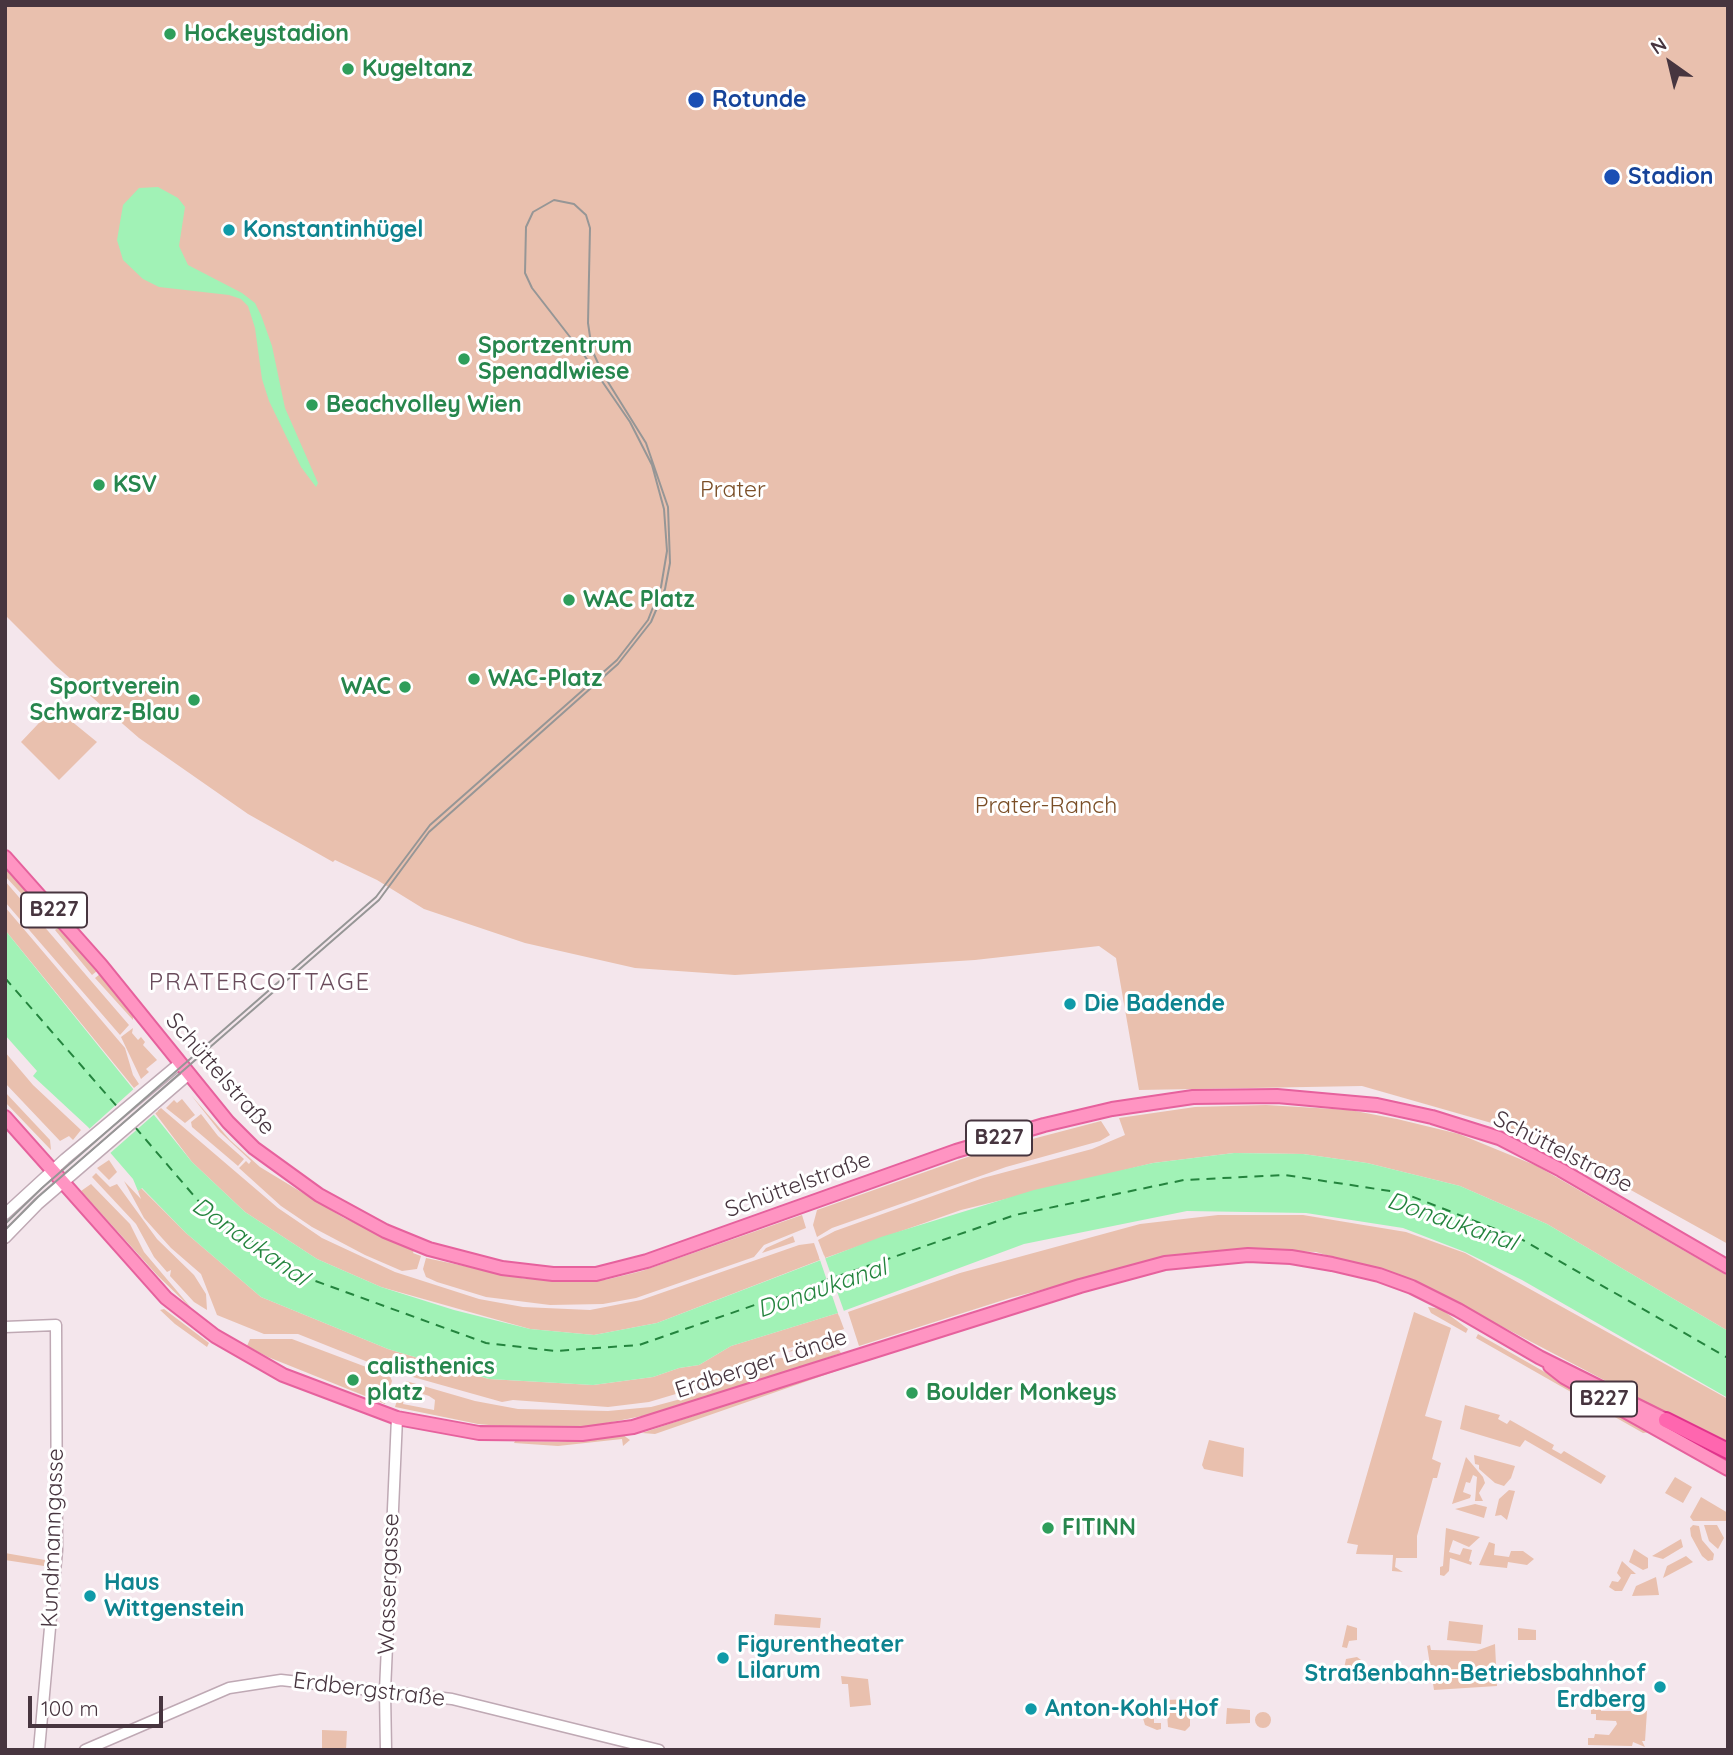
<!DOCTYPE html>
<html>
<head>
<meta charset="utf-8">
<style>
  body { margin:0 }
  #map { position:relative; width:1733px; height:1755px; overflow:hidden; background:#f4e6ec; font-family:Quicksand,sans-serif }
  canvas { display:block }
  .frame { position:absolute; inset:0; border:7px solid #47353f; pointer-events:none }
  .north { position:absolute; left:1635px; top:28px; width:70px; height:70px; -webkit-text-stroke:5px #fff; paint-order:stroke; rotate:326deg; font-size:19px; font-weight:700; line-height:28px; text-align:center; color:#47353f }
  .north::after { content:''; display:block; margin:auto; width:24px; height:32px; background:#47353f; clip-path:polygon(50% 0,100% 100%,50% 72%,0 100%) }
  .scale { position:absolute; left:28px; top:1696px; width:135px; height:32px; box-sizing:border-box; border:4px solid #47353f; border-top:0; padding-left:9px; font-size:21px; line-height:24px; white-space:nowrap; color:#47353f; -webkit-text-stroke:5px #fff; paint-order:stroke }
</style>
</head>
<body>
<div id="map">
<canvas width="1733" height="1755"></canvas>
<div class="frame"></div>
<div class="north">N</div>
<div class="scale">100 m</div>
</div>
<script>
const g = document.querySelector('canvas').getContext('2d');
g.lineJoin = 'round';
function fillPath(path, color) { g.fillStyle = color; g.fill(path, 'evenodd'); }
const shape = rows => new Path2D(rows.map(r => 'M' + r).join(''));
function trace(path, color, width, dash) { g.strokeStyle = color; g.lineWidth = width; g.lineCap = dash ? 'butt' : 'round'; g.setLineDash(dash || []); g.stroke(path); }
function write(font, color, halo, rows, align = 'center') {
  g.font = font + ' Quicksand,sans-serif'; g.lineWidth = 6; g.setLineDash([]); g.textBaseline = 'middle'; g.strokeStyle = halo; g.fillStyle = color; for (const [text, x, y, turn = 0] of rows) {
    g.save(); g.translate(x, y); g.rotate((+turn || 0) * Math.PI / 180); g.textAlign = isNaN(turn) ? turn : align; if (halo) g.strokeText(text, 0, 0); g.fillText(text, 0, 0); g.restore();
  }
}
const green = shape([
  [5,5,1728,5,1728,1244,1530,1134,1362,1086,1139,1090,1116,958,1099,946,975,960,735,975,635,968,525,943,424,909,377,880,335,860,333,862,248,814,139,738,56,666,5,615],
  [54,707,97,742,59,780,21,742],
  [6,868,27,888,57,923,52,927,5,876],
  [5,881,129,1025,120,1035,5,902],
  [5,907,125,1048,133,1075,139,1084,134,1088,5,930],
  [60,926,97,971,92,975,55,930],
  [100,974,133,1015,133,1020,95,978],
  [133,1028,132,1033,138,1040,141,1037,145,1042,143,1045,157,1060,146,1069,149,1072,141,1079,121,1037],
  [5,1052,33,1085,81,1130,73,1140,69,1136,60,1141,5,1083],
  [5,1092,50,1140,51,1150,5,1102],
  [191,1095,230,1140,260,1167,344,1218,414,1250,413,1253,421,1256,417,1269,402,1271,365,1255,312,1227,281,1206,239,1168,246,1161,249,1164,251,1161,220,1132],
  [182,1099,195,1115,185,1123,166,1108,174,1100,177,1103],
  [1266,1105,1350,1110,1397,1119,1459,1134,1537,1166,1728,1276,1728,1331,1547,1224,1460,1186,1367,1163,1303,1154,1234,1153,1153,1163,961,1210,825,1258,818,1240,835,1231,983,1178,1092,1149,1125,1135,1119,1118,1195,1107],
  [161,1108,278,1208,322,1238,395,1272,479,1299,523,1307,590,1310,641,1300,799,1245,814,1243,820,1260,657,1323,594,1335,530,1329,381,1287,317,1259,245,1212,192,1162,155,1113],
  [201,1114,218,1136,244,1159,238,1166,192,1127,191,1122],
  [1101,1121,1110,1135,1100,1141,1006,1167,832,1228,817,1237,813,1225,817,1210,979,1153],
  [109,1160,117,1172,109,1180,97,1168],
  [96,1173,110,1187,117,1184,157,1239,194,1275,206,1294,207,1310,194,1302,170,1276,171,1270,167,1272,154,1257,136,1224,92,1177],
  [124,1181,141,1199,138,1191,141,1188,186,1233,261,1297,388,1349,489,1379,593,1385,653,1377,679,1368,699,1365,731,1346,838,1313,844,1329,773,1354,706,1385,649,1402,608,1407,513,1400,502,1402,388,1370,298,1334,264,1334,217,1315,201,1274,171,1248,144,1218],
  [91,1184,130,1224,144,1252,193,1310,157,1275,81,1191],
  [802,1215,806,1228,764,1245,754,1257,636,1298,603,1304,550,1305,486,1297,437,1282,426,1277,423,1269,426,1258,526,1279,605,1280,642,1271],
  [1218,1215,1303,1215,1406,1232,1465,1253,1728,1399,1728,1445,1419,1283,1316,1252,1236,1249,1180,1254,1010,1298,859,1346,848,1312,960,1273,1140,1224],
  [793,1236,795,1242,762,1253,766,1248],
  [1428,1307,1441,1309,1468,1329,1466,1333,1431,1313],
  [164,1309,209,1343,207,1347,175,1324,160,1310],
  [1414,1312,1451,1328,1425,1416,1442,1421,1432,1459,1441,1463,1437,1478,1433,1478,1417,1536,1417,1558,1396,1558,1395,1567,1403,1572,1392,1571,1393,1555,1356,1554,1358,1545,1347,1543],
  [845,1333,849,1342,787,1352,801,1346],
  [1478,1334,1650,1432,1643,1433,1476,1338],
  [250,1339,292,1339,390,1376,392,1381,385,1404,268,1357,247,1346],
  [839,1350,841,1353,672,1410,587,1427,522,1428,478,1424,395,1407,398,1397,404,1399,403,1404,434,1410,435,1400,429,1396,408,1389,406,1393,400,1392,406,1381,475,1401,518,1409,608,1411,651,1407,692,1396,774,1359],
  [844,1366,845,1368,655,1434,642,1433],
  [1465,1405,1500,1415,1498,1419,1507,1424,1510,1420,1554,1445,1552,1449,1561,1454,1564,1451,1606,1476,1601,1484,1525,1440,1520,1447,1460,1429],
  [623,1435,630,1440,623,1446,622,1439,558,1446,514,1443,515,1441,558,1442],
  [1209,1440,1244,1448,1243,1477,1204,1469,1202,1465],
  [1474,1455,1515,1466,1511,1478,1504,1486,1495,1483,1479,1469,1479,1465,1475,1464],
  [1466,1457,1483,1477,1485,1483,1479,1493,1483,1501,1475,1501,1477,1477,1473,1475,1470,1483,1466,1482,1463,1492,1471,1495,1470,1498,1452,1504],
  [1675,1477,1692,1487,1683,1503,1665,1493],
  [1509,1490,1515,1491,1507,1520,1501,1515,1495,1516,1499,1499],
  [1701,1497,1728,1513,1728,1521,1693,1521,1690,1517],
  [1475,1504,1487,1507,1484,1518,1455,1509],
  [1693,1525,1699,1526,1702,1540,1714,1554,1713,1560,1708,1561,1702,1556,1691,1536,1690,1528],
  [1704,1525,1717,1525,1724,1538,1718,1549,1709,1541],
  [1446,1528,1480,1537,1469,1547,1453,1540,1449,1552,1460,1555,1463,1548,1472,1550,1469,1561,1472,1562,1471,1565,1450,1558,1449,1571,1444,1576,1440,1575,1440,1567,1443,1566],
  [1681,1539,1683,1547,1663,1559,1652,1556],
  [1489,1542,1495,1544,1494,1555,1509,1557,1511,1551,1523,1551,1534,1559,1527,1565,1508,1562,1507,1568,1479,1565],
  [1634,1549,1648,1558,1648,1568,1643,1570,1629,1562],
  [5,1553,45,1560,44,1566,5,1560],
  [1686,1556,1693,1562,1663,1578,1667,1566],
  [1622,1561,1636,1574,1631,1574,1622,1591,1615,1591,1609,1587,1612,1581,1618,1582,1621,1578,1617,1573],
  [1656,1577,1659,1595,1632,1596,1636,1586],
  [775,1614,821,1618,820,1628,774,1625],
  [1449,1621,1483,1625,1481,1644,1447,1640],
  [1347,1625,1357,1628,1357,1640,1349,1641,1347,1648,1342,1647],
  [1518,1628,1536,1630,1536,1640,1518,1640],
  [1495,1644,1497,1686,1434,1690,1427,1646,1430,1645,1431,1650,1476,1651],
  [1357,1657,1361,1660,1362,1674,1343,1673,1346,1659],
  [841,1676,868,1679,871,1705,850,1707,848,1684,842,1684],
  [1190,1699,1190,1726,1185,1731,1168,1727,1166,1700],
  [1591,1705,1601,1705,1601,1711,1647,1711,1645,1741,1642,1741,1645,1747,1633,1742,1632,1746,1588,1745,1588,1738,1594,1738,1595,1734,1609,1735,1617,1724,1616,1721,1596,1720,1596,1714,1591,1714],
  [1158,1708,1163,1712,1154,1714,1154,1723,1161,1723,1161,1729,1157,1730,1145,1725,1142,1715],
  [1227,1708,1250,1710,1250,1723,1226,1724],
  '1255 1720a8 8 0 1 1 16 0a8 8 0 1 1-16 0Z',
  [322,1730,347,1731,346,1750,322,1750]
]);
const water = shape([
  [158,187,178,198,185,207,179,246,188,265,242,293,255,303,261,315,272,346,285,408,318,483,316,487,301,467,269,401,262,379,255,328,248,306,241,299,229,295,159,287,143,279,123,260,117,240,123,205,139,188],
  [5,930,192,1162,245,1212,317,1259,381,1287,454,1310,530,1329,594,1335,657,1323,881,1237,1034,1190,1153,1163,1234,1153,1303,1154,1367,1163,1460,1186,1547,1224,1728,1331,1728,1398,1522,1280,1465,1252,1403,1228,1306,1213,1187,1211,1024,1244,838,1313,731,1346,699,1365,679,1368,653,1377,593,1385,489,1379,388,1349,261,1297,186,1233,142,1188,138,1191,133,1179,88,1127,33,1076,37,1071,5,1035]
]);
const pier = shape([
  [137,1086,158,1111,108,1155,87,1131],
  [824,1255,845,1314,839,1316,819,1257]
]);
const ferry = shape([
  [5,978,120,1110],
  [135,1127,201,1204,299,1275,486,1343,555,1351,639,1345,1015,1215,1184,1180,1285,1175,1403,1193,1521,1239,1728,1358]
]);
const minor = shape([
  [5,1214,65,1159,180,1063],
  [5,1238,38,1204,189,1074],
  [5,1327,56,1325,57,1550,39,1750],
  [85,1750,229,1688,281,1680,452,1699,659,1750],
  [386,1750,385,1691,397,1418]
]);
const major = shape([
  [5,857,101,965,228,1122,254,1148,319,1195,385,1231,429,1249,502,1268,553,1274,596,1274,647,1261,956,1151,1044,1125,1112,1109,1193,1097,1277,1096,1377,1105,1432,1117,1499,1138,1561,1170,1728,1267],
  [5,1117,166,1298,215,1336,283,1375,397,1418,479,1433,582,1434,633,1427,1080,1286,1165,1263,1248,1255,1291,1257,1332,1264,1379,1275,1412,1287,1458,1310,1539,1357,1666,1420],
  [1550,1366,1564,1377,1728,1469]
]);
const highway = shape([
  [1666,1420,1728,1451]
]);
const tram = shape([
  [5,1224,42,1188,376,897,430,825,617,660,648,620,661,587,667,551,664,509,652,465,630,422,584,355,532,288,525,273,526,227,533,212,554,200,574,204,586,215,590,228,588,323,592,350,603,374,646,443,668,507,670,563,665,589,651,622,618,664,429,832,379,900,38,1197,5,1230]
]);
const markers = [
  [170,34,7,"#2e9e5b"],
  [348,69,7,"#2e9e5b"],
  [696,100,9,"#1a4fb4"],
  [1612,177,9,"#1a4fb4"],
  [229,230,7,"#0f9aa8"],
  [464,359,7,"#2e9e5b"],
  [312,405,7,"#2e9e5b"],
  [99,485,7,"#2e9e5b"],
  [569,600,7,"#2e9e5b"],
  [474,679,7,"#2e9e5b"],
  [405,687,7,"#2e9e5b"],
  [194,700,7,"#2e9e5b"],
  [1070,1004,7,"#0f9aa8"],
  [353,1380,7,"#2e9e5b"],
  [912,1393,7,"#2e9e5b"],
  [1048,1528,7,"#2e9e5b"],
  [90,1596,7,"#0f9aa8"],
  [723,1658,7,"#0f9aa8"],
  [1660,1687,7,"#0f9aa8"],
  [1031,1709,7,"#0f9aa8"]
];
const shields = [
  [54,910,66],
  [999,1138,66],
  [1604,1399,66]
];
const shieldNames = [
  ["B227",54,910],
  ["B227",999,1138],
  ["B227",1604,1399]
];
const leisureNames = [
  ["Hockeystadion",184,34],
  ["Kugeltanz",362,69],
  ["Sportzentrum",478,346],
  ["Spenadlwiese",478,372],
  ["Beachvolley Wien",326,405],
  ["KSV",113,485],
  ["WAC Platz",583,600],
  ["WAC-Platz",488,679],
  ["Sportverein",180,687,"right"],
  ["Schwarz-Blau",180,713,"right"],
  ["WAC",391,687,"right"],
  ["calisthenics",367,1367],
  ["platz",367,1393],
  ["Boulder Monkeys",926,1393],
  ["FITINN",1062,1528]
];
const transitNames = [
  ["Rotunde",712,100],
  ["Stadion",1628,177]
];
const cultureNames = [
  ["Konstantinhügel",243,230],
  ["Die Badende",1084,1004],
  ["Haus",104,1583],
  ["Wittgenstein",104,1609],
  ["Figurentheater",737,1645],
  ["Lilarum",737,1671],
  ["Straßenbahn-Betriebsbahnhof",1646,1674,"right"],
  ["Erdberg",1646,1700,"right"],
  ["Anton-Kohl-Hof",1045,1709]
];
const parkNames = [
  ["Prater",733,490],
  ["Prater-Ranch",1046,806]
];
const streetNames = [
  ["Schüttelstraße",220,1074,49],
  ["Schüttelstraße",1563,1152,27],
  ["Schüttelstraße",798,1185,-20],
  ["Erdberger Lände",761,1364,-18],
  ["Kundmanngasse",53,1538,-88],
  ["Wassergasse",389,1584,-88],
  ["Erdbergstraße",369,1690,7]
];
const neighbourhoodNames = [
  ["PRATERCOTTAGE",260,983]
];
const waterNames = [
  ["Donaukanal",1452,1222,19],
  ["Donaukanal",250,1242,35],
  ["Donaukanal",822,1289,-19]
];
fillPath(green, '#e9c0ae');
fillPath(water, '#a1f2b6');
fillPath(pier, '#f4e6ec');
trace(ferry, '#24843e', 2, [9, 7]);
trace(minor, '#bfa9b4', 13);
trace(major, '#e6619d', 16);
trace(highway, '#e1338c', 18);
trace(minor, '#fff', 10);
trace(major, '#ff94c2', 12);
trace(highway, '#ff66af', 14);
trace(tram, '#969696', 2);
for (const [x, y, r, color] of markers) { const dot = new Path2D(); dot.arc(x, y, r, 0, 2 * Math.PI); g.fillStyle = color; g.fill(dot); trace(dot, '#fff', 2.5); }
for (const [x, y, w] of shields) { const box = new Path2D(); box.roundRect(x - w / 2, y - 17.5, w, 35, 5); g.fillStyle = '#fff'; g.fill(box); trace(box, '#47353f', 2); }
write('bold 21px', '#47353f', null, shieldNames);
write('bold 23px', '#27864d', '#fff', leisureNames, 'left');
write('bold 23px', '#164399', '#fff', transitNames, 'left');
write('bold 23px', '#0d838f', '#fff', cultureNames, 'left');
write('23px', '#7a4e27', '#fff', parkNames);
write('23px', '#47353f', '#fff', streetNames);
g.letterSpacing = '2px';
write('24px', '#6a4c5c', '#fff', neighbourhoodNames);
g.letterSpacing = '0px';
write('italic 24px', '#24843e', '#fff', waterNames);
</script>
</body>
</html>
